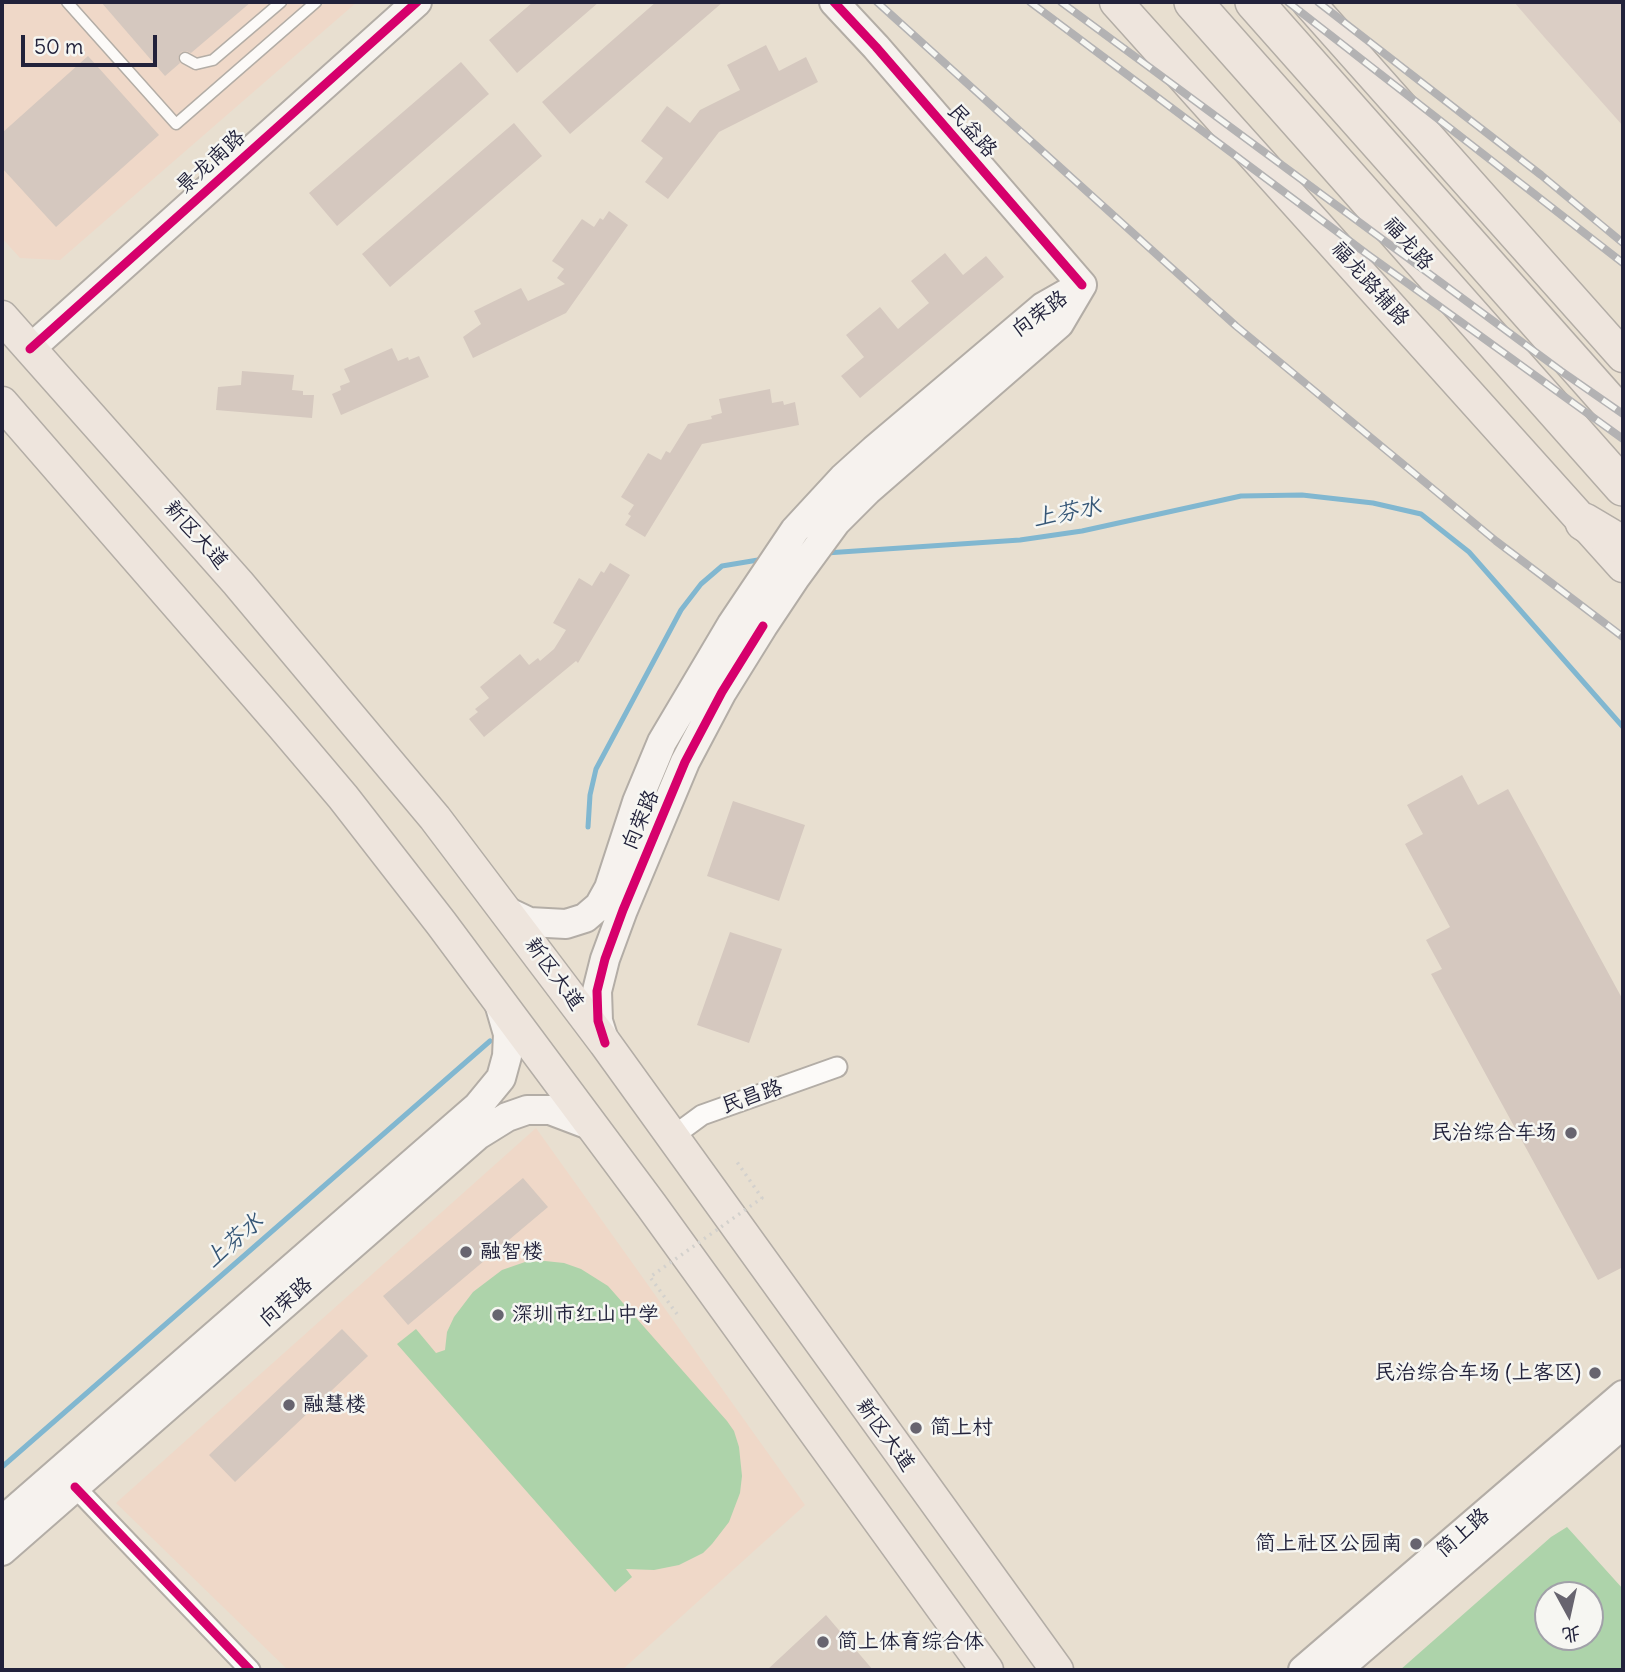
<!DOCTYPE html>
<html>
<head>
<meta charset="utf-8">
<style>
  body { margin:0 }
  #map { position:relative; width:1625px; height:1672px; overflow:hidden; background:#e8dfd0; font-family:Delius,"LXGW WenKai TC",sans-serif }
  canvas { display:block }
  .frame { position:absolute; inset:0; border:4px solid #22223b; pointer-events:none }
  .north { position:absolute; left:1534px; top:1581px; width:70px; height:70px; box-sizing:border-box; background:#f6f6f2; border:2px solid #a1a1a9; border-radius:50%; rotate:172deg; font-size:19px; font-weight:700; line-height:28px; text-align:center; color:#22223b }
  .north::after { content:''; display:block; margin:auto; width:24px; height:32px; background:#67646f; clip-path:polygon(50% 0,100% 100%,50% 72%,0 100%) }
  .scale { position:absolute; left:21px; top:35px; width:136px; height:32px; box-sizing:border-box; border:4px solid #22223b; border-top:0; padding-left:9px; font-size:21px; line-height:24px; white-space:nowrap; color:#22223b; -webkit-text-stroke:5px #f6f6f2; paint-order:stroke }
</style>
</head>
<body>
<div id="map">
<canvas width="1625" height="1672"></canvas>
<div class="frame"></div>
<div class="north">北</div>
<div class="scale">50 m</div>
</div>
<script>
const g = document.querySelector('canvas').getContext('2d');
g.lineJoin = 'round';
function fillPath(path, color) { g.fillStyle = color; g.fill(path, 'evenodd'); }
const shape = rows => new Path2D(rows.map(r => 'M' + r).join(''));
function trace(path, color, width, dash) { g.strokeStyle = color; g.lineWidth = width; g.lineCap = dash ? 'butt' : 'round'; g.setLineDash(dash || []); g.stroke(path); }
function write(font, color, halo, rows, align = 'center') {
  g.font = font + ' Delius,"LXGW WenKai TC",sans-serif'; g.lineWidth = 5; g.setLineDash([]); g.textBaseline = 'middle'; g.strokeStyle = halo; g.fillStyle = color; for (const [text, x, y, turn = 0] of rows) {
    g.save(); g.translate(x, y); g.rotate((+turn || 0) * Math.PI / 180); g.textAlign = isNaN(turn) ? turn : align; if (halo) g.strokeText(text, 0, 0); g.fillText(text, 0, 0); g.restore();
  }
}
const built = shape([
  [2,2,357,2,60,260,20,258,2,238],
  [536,1128,805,1505,622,1670,288,1670,116,1503]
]);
const industrial = shape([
  [1514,2,1623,2,1623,126,1545,38]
]);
const green = shape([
  [545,1261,564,1263,581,1269,608,1286,727,1421,734,1431,739,1447,742,1476,740,1493,729,1522,712,1544,703,1553,679,1565,654,1570,626,1569,632,1577,615,1592,397,1344,416,1329,436,1353,445,1350,447,1332,454,1317,473,1292,502,1270,525,1262],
  [1567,1527,1623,1589,1623,1670,1400,1670,1551,1537],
  [1548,1595,1590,1595,1590,1637,1548,1637]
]);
const stream = shape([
  [826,553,1020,540,1082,531,1241,496,1302,495,1373,503,1421,514,1469,552,1623,727],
  [588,827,590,795,596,769,681,610,701,584,722,566,764,559],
  [2,1467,490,1041]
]);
const building = shape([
  [101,2,251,2,191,53,186,51,181,52,178,58,180,63,165,76],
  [533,2,599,2,517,73,489,40],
  [656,2,723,2,570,134,542,102],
  [766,45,779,71,806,57,818,82,719,132,668,199,645,182,663,158,641,141,667,106,690,123,700,110,740,90,727,65],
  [88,56,159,135,56,227,2,168,2,133],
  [461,62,489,94,337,226,309,193],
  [514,123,542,156,390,287,362,254],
  [609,211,628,225,566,313,473,358,463,337,481,324,474,311,521,288,528,301,565,284,557,278,564,269,552,261,582,219,594,227,600,218,603,220],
  [945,253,963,275,986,256,1004,277,860,398,841,376,864,357,846,335,880,307,898,329,929,303,911,281],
  [392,348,398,361,408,357,409,360,419,356,429,377,341,415,332,394,341,390,340,386,350,382,344,369],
  [242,371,294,375,292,390,303,391,303,395,314,395,312,418,216,410,218,387,241,385],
  [770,389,772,403,783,401,784,405,795,402,799,425,702,444,645,537,625,525,631,516,628,514,634,505,621,497,648,453,661,460,666,451,670,453,688,424,712,419,711,416,722,413,719,399],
  [610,563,630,575,578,663,576,661,484,737,469,719,478,712,475,709,489,698,480,687,520,654,529,665,538,658,540,661,554,649,566,630,553,623,579,578,592,586,601,571,604,573],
  [1462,775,1478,805,1508,789,1623,1000,1623,1267,1598,1280,1431,974,1442,969,1426,940,1450,927,1405,844,1423,834,1407,805],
  [733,801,805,825,779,901,707,876],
  [730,932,782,949,749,1043,697,1025],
  [523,1178,548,1207,408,1325,383,1296],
  [342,1329,368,1356,235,1482,209,1455],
  [826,1615,873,1670,767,1670]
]);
const lane = shape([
  [67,2,176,124,316,2],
  [185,58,196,64,213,60,281,2]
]);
const street = shape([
  [672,1137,702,1115,837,1067],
  [75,1487,250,1670]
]);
const secondary = shape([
  [834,2,876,47,1082,285],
  [30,349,417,2],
  [508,912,529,922,566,924,585,918,599,906,609,888,637,802,662,742,732,624,795,530,843,478,874,450,1043,307,1080,286],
  [605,1043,598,1021,597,991,605,959,623,910,685,762,722,692,763,626,795,578,836,522,867,491,1059,324,1082,285],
  [2,1521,478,1106,501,1078,507,1056,508,1034,499,1003],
  [2,1551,478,1135,507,1117,527,1110,550,1110,592,1126],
  [1303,1670,1623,1395],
  [1337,1670,1623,1424]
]);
const primary = shape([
  [1116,2,1623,566],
  [1308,2,1623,356],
  [2,317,238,583,435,818,605,1043,1057,1670],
  [2,403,282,725,343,797,441,923,651,1205,987,1670]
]);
const highway = shape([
  [1193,2,1623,487],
  [1254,2,1623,418],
  [1584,522,1623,545]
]);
const rail = shape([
  [877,2,1236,326,1496,541,1623,637],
  [1030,2,1367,254,1623,439],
  [1061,2,1561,371,1623,414],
  [1288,2,1623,263],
  [1318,2,1541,175,1623,243]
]);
const pathBridge = shape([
  [677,1314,650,1277,762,1198,737,1162]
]);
const cycleway = shape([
  [834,2,876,47,1082,285],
  [30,349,417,2],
  [605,1043,598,1021,597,991,605,959,623,910,685,762,722,692,763,626],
  [75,1487,250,1670]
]);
const markers = [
  [1571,1133,7,"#67646f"],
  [466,1252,7,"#67646f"],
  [498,1315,7,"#67646f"],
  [1595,1373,7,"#67646f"],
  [289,1405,7,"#67646f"],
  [916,1428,7,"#67646f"],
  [1416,1544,7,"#67646f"],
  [823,1642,7,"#67646f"]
];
const streetNames = [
  ["民益路",972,131,49],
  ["景龙南路",211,162,-42],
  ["福龙路",1408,244,48],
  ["福龙路辅路",1370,284,48],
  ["向荣路",1040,314,-36],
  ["新区大道",196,535,48],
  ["向荣路",641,820,-67],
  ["新区大道",554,974,54],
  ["民昌路",752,1097,-19],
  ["向荣路",286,1302,-41],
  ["新区大道",885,1435,54],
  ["简上路",1463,1533,-41]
];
const poiNames = [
  ["民治综合车场",1557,1133,"right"],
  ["融智楼",480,1252],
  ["深圳市红山中学",512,1315],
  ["民治综合车场 (上客区)",1581,1373,"right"],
  ["融慧楼",303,1405],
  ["简上村",930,1428],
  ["简上社区公园南",1402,1544,"right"],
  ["简上体育综合体",837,1642]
];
const waterNames = [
  ["上芬水",1067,513,-11],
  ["上芬水",234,1241,-41]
];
fillPath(built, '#efd8c8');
fillPath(industrial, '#dbcec5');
fillPath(green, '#add3aa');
trace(stream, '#81b7d0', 5);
fillPath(building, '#d5c8bf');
trace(lane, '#b3ada6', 13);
trace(street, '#b3ada6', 23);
trace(secondary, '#b3ada6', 32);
trace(primary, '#b3ada6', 35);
trace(highway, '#b3ada6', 40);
trace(lane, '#fcfaf8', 10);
trace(street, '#fcfaf8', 19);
trace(secondary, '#f6f2ee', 28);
trace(primary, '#eee5dd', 32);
trace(highway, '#eee5dd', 37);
trace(rail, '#b3b2b3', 8);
trace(rail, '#f6f6f2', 5, [16]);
trace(pathBridge, '#d3d1cd', 3.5, [2, 5]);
trace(cycleway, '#d6006c', 9);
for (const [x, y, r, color] of markers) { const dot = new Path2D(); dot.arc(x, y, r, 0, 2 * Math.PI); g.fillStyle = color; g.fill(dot); trace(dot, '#f6f6f2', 2.5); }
write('21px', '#22223b', '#f6f6f2', streetNames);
write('21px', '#22223b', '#f6f6f2', poiNames, 'left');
write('italic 23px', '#365777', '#f6f6f2', waterNames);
</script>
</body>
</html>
